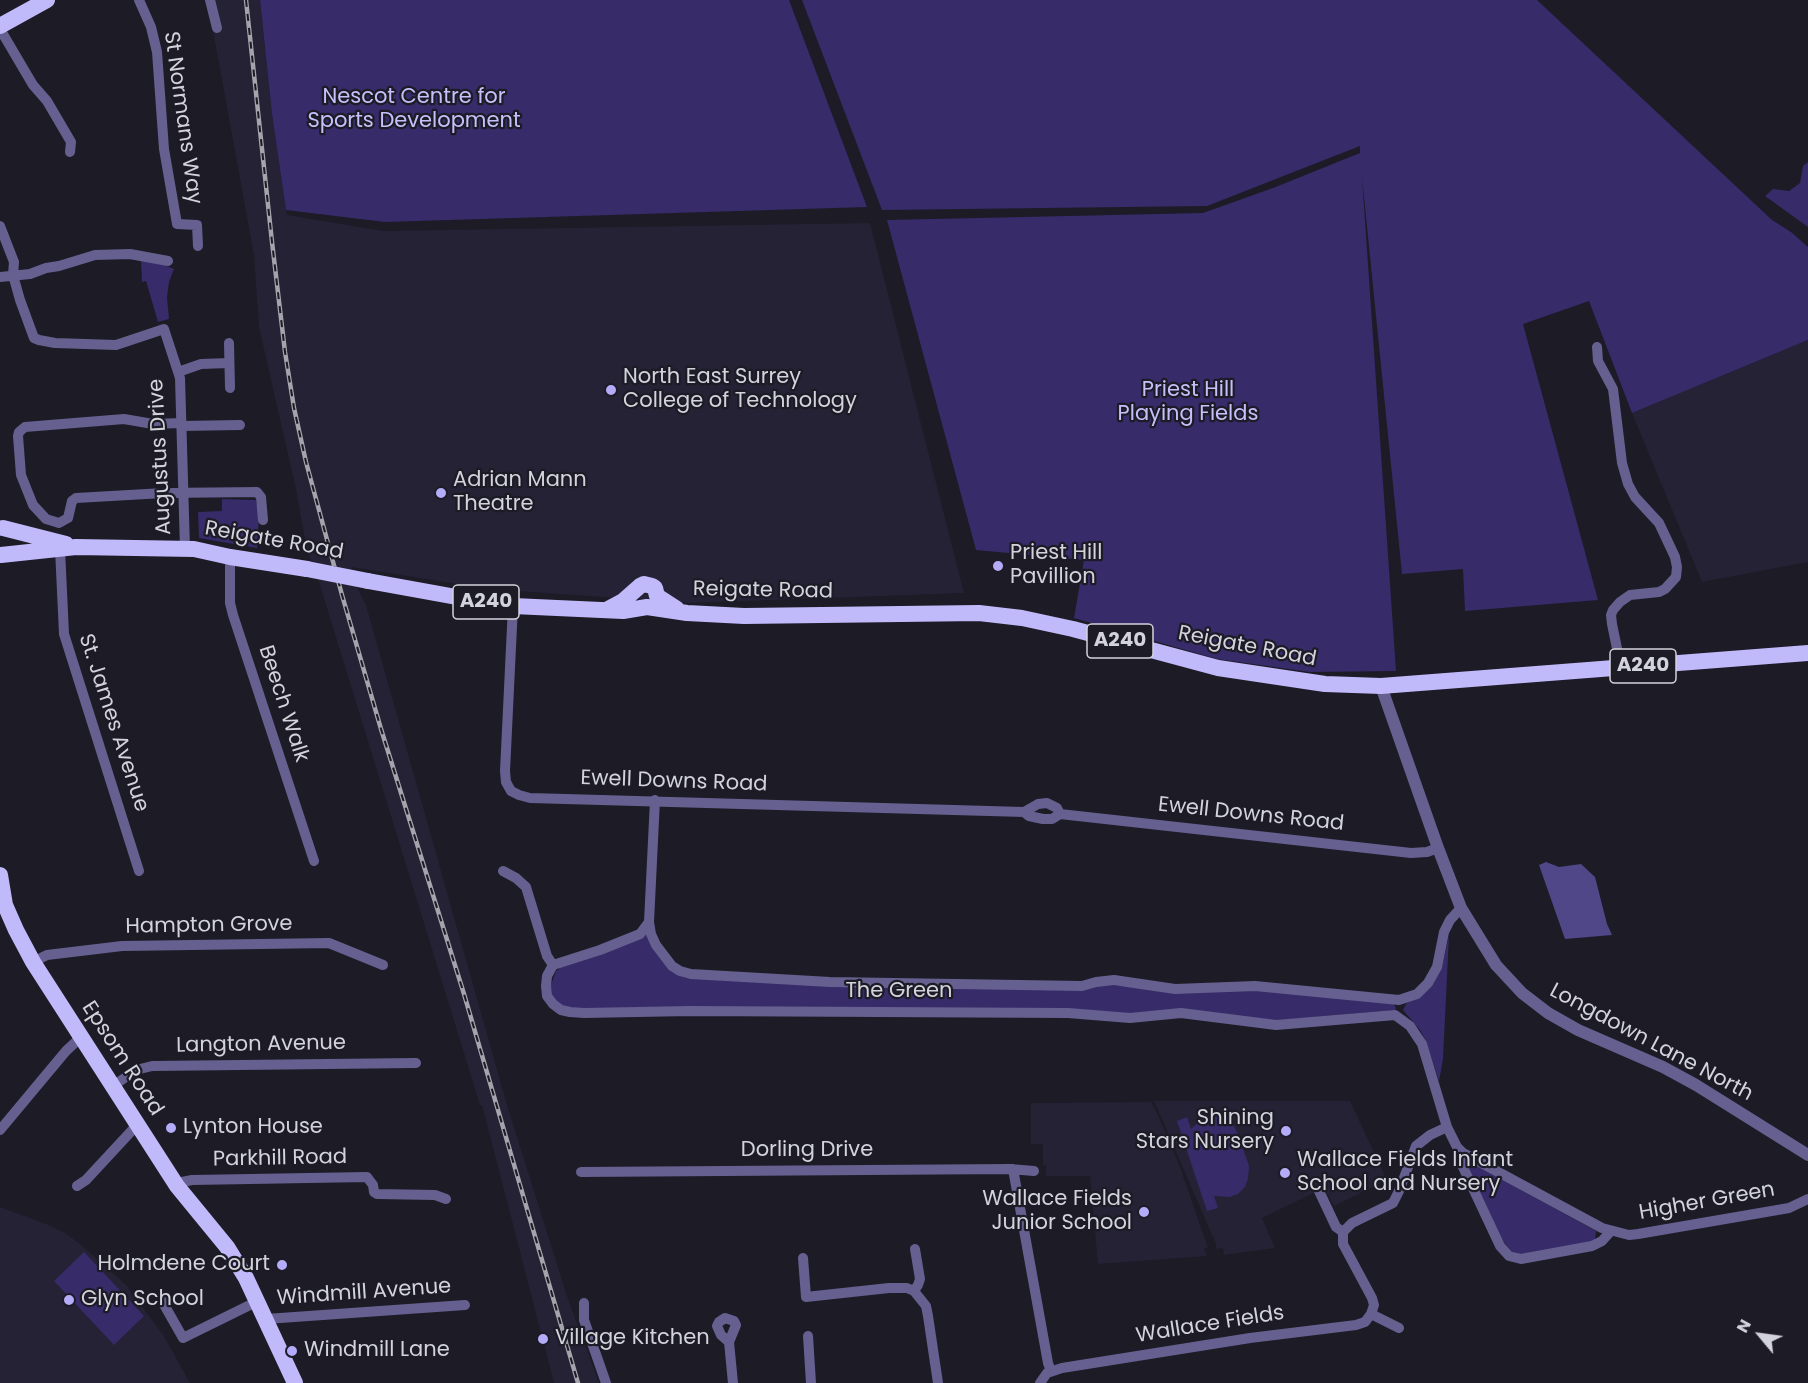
<!DOCTYPE html>
<html>
<head>
<meta charset="utf-8">
<style>
	body { margin:0 }
	#map { position:relative; width:1808px; height:1383px; overflow:hidden; background:#1c1b26; font-family:Poppins,sans-serif }
	canvas { display:block }
	.north { position:absolute; left:1730px; top:1305px; width:60px; height:60px; -webkit-text-stroke:4px #1c1b26; paint-order:stroke; rotate:299deg; font-size:16px; font-weight:700; line-height:24px; text-align:center; color:#d3d3db }
	.north::after { content:''; display:block; margin:auto; width:21px; height:27px; background:#d3d3db; clip-path:polygon(50% 0,100% 100%,50% 72%,0 100%) }
</style>
</head>
<body>
<div id="map">
<canvas width="1808" height="1383"></canvas>
<div class="north">N</div>
</div>
<script>
const ctx = document.querySelector('canvas').getContext('2d');
ctx.lineJoin = 'round';
function fill(path, color) { ctx.fillStyle = color; ctx.fill(path, 'evenodd'); }
const poly = rows => new Path2D(rows.map(r => 'M' + r).join(''));
function trace(path, color, width, dash) { ctx.strokeStyle = color; ctx.lineWidth = width; ctx.lineCap = dash ? 'butt' : 'round'; ctx.setLineDash(dash || []); ctx.stroke(path); }
function write(font, color, halo, rows, align = 'center') {
  ctx.font = font + ' Poppins,sans-serif'; ctx.lineWidth = 4.5; ctx.setLineDash([]); ctx.textBaseline = 'middle'; ctx.strokeStyle = halo; ctx.fillStyle = color; for (const [text, x, y, turn = 0] of rows) {
    ctx.save(); ctx.translate(x, y); ctx.rotate((+turn || 0) * Math.PI / 180); ctx.textAlign = isNaN(turn) ? turn : align; if (halo) ctx.strokeText(text, 0, 0); ctx.fillText(text, 0, 0); ctx.restore();
  }
}
fill(poly([
	[209,0,260,0,272,114,287,215,383,231,870,223,964,593,689,603,489,589,351,567,356,585,366,605,507,1105,567,1296,599,1383,554,1383,482,1105,480,1105,319,582,307,550,296,489,259,327,254,255,211,20],
	[1808,340,1808,562,1702,582,1632,413],
	[1154,1101,1350,1101,1387,1180,1334,1206,1324,1188,1262,1218,1275,1248,1224,1255,1223,1248,1216,1249,1216,1244],
	[1151,1102,1158,1115,1180,1167,1208,1248,1204,1248,1207,1256,1098,1264,1090,1176,1046,1176,1046,1165,1043,1165,1043,1144,1031,1144,1031,1103],
	[0,1207,46,1224,65,1233,80,1244,126,1285,164,1336,190,1383,0,1383]
]), '#242234');
fill(poly([
	[260,0,789,0,867,207,385,222,286,210,272,114],
	[802,0,1537,0,1772,220,1791,232,1808,247,1808,340,1632,413,1589,301,1523,324,1598,600,1465,611,1463,569,1402,574,1362,177,1396,671,1310,672,1217,659,1074,618,1084,560,976,550,887,220,1203,213,1273,188,1360,153,1360,146,1207,206,882,210],
	[1808,162,1808,227,1765,196,1773,189,1789,191,1800,183,1803,166],
	[141,260,164,265,174,269,169,282,167,297,169,319,158,322,146,281,142,282],
	[222,499,256,500,259,517,257,548,199,538,198,512,222,511],
	[648,933,682,974,1255,989,1393,1003,1396,1008,1395,1010,1269,1021,1150,1014,581,1009,562,1006,555,1001,551,994,551,985,556,971,561,967],
	[1449,936,1443,1059,1439,1081,1425,1039,1420,1030,1403,1010,1406,1004,1442,966],
	[1214,1116,1224,1118,1232,1123,1237,1132,1249,1166,1248,1179,1245,1187,1238,1194,1230,1197,1214,1196,1218,1208,1207,1211,1177,1121,1187,1117,1191,1129,1201,1120],
	[1470,1162,1596,1231,1595,1239,1592,1242,1521,1255,1511,1251,1499,1236,1467,1166],
	[84,1252,144,1316,114,1345,54,1281]
]), '#372b69');
fill(poly([
	[1546,862,1559,867,1581,864,1595,877,1607,924,1612,935,1565,939,1539,865]
]), '#504788');
trace(poly([
	[139,0,151,27,157,52,164,149,177,224,197,225,198,246],
	[210,0,217,28],
	[0,29,33,85,47,101,71,142,70,152],
	[0,226,14,262,13,275,20,300,34,338,39,340,55,343,116,345,164,329,180,378,185,549],
	[0,277,30,274,46,268,59,266,95,255,130,254,168,261],
	[229,343,230,388],
	[1597,347,1598,361,1613,389,1622,463,1628,484,1635,497,1659,523,1675,557,1677,567,1676,577,1665,589,1659,592,1630,595,1620,602,1613,610,1611,615,1612,624,1621,668],
	[178,372,201,364,229,363],
	[181,423,153,424,124,419,25,427,19,432,18,436,21,475,33,505,46,519,59,523,68,518,72,501,76,498,164,493,257,492,261,497,263,520],
	[181,426,240,425],
	[60,549,64,634,139,871],
	[230,557,230,603,233,615,314,861],
	[513,606,505,771,506,782,511,791,519,795,530,798,1024,812,1029,816,1043,819,1052,819,1060,814,1411,853,1427,852,1438,848],
	[655,800,649,922,651,934,656,945,672,966,680,971,691,974,830,982,1082,986,1096,982,1114,980,1175,989,1255,986,1399,1000,1417,994,1428,983,1437,967,1444,932,1450,920,1461,908],
	[1024,812,1038,804,1047,803,1057,808,1060,814],
	[503,871,516,878,526,887,547,956,553,965],
	[649,922,640,934,600,950,553,965,547,976,546,986,547,996,553,1004,561,1010,570,1012,584,1013,690,1011,1068,1013,1130,1018,1181,1013,1276,1025,1395,1015,1410,1026,1422,1044,1447,1127,1457,1147,1463,1153,1602,1228,1629,1235,1638,1234,1789,1208,1808,1199],
	[33,962,47,955,122,946,329,943,383,965],
	[113,1086,136,1070,152,1066,416,1063],
	[0,1130,66,1051,81,1037],
	[1463,1153,1461,1160,1462,1165,1500,1246,1509,1256,1521,1259,1592,1246,1602,1241,1611,1231],
	[1013,1169,1048,1363,1051,1371],
	[581,1172,1010,1169,1034,1171],
	[77,1186,86,1180,137,1125],
	[177,1186,182,1182,192,1180,367,1177,373,1185,374,1192,377,1194,435,1195,446,1199],
	[1319,1191,1336,1227,1343,1232],
	[803,1258,806,1297,889,1288,907,1288,914,1291,926,1306,928,1316,938,1383],
	[914,1291,918,1285,920,1279,915,1249],
	[162,1301,183,1338,258,1301],
	[584,1303,584,1320,606,1383],
	[1371,1314,1399,1328],
	[266,1319,465,1305],
	[808,1336,811,1383],
	[729,1342,721,1335,717,1326,719,1322,725,1318,734,1321,736,1325,729,1342,733,1383],
	[1040,1383,1047,1373,1062,1368,1250,1338,1356,1325,1365,1322,1371,1314,1374,1305,1372,1298,1343,1244,1343,1232,1352,1223,1393,1203,1399,1191,1416,1146,1430,1135,1447,1127]
]), '#65608f', 10);
trace(poly([
	[1381,686,1438,848,1461,908,1496,965,1522,993,1548,1013,1578,1030,1663,1067,1696,1085,1808,1155]
]), '#65608f', 12);
trace(poly([
	[0,26,47,0],
	[3,528,66,544],
	[1,555,76,547,194,549,230,557,307,569],
	[368,581,462,598,513,606,623,611,647,607,687,613,744,616,979,613,1022,618,1073,629,1218,668,1325,684,1381,686,1808,653],
	[608,609,623,601,640,586,644,584,652,586,655,588,657,596,677,609],
	[0,875,5,905,16,930,33,962,177,1186,227,1247,246,1278,295,1383]
]), '#c0bafa', 16);
const rail = poly([
	[246,0,272,242,285,352,294,408,306,462,342,595,381,729,464,994,578,1383]
]);
trace(rail, '#a4a4ad', 4.5);
trace(rail, '#1c1b26', 2, [7]);
trace(poly([
	[307,569,368,581]
]), '#c0bafa', 16);
for (const [x, y, r, color] of [
	[611,390,6,"#b4acf9"],
	[441,493,6,"#b4acf9"],
	[998,566,6,"#b4acf9"],
	[171,1128,6,"#b4acf9"],
	[1286,1131,6,"#b4acf9"],
	[1285,1173,6,"#b4acf9"],
	[1144,1212,6,"#b4acf9"],
	[282,1265,6,"#b4acf9"],
	[69,1300,6,"#b4acf9"],
	[543,1339,6,"#b4acf9"],
	[292,1351,6,"#b4acf9"]
]) { const dot = new Path2D(); dot.arc(x, y, r, 0, 2 * Math.PI); ctx.fillStyle = color; ctx.fill(dot); trace(dot, '#1c1b26', 2); }
for (const [x, y, w] of [
	[486,602,66],
	[1120,641,66],
	[1643,666,66]
]) { const box = new Path2D(); box.roundRect(x - w / 2, y - 17, w, 34, 4.5); ctx.fillStyle = '#1c1b26'; ctx.fill(box); trace(box, '#d3d3db', 1.5); }
write('bold 20px', '#d3d3db', null, [
	["A240",486,602],
	["A240",1120,641],
	["A240",1643,666]
]);
write('21px', '#c5c0fa', '#1c1b26', [
	["Nescot Centre for",414,98],
	["Sports Development",414,122],
	["Priest Hill",1188,391],
	["Playing Fields",1188,415]
]);
write('21px', '#d3d3db', '#1c1b26', [
	["St Normans Way",182,118,82],
	["Augustus Drive",161,457,-93],
	["Reigate Road",274,541,10],
	["Reigate Road",763,591,1],
	["Reigate Road",1247,647,11],
	["Beech Walk",283,704,72],
	["St. James Avenue",113,723,72],
	["Ewell Downs Road",674,782,2],
	["Ewell Downs Road",1251,815,6],
	["Hampton Grove",209,926,-1],
	["The Green",899,992],
	["Longdown Lane North",1651,1043,28],
	["Langton Avenue",261,1045,-1],
	["Epsom Road",122,1059,57],
	["Dorling Drive",807,1151],
	["Parkhill Road",280,1159,-1],
	["Higher Green",1707,1202,-10],
	["Windmill Avenue",364,1293,-4],
	["Wallace Fields",1210,1325,-9]
]);
write('21px', '#d3d3db', '#1c1b26', [
	["North East Surrey",623,378],
	["College of Technology",623,402],
	["Adrian Mann",453,481],
	["Theatre",453,505],
	["Priest Hill",1010,554],
	["Pavillion",1010,578],
	["Shining",1274,1119,"right"],
	["Stars Nursery",1274,1143,"right"],
	["Lynton House",183,1128],
	["Wallace Fields Infant",1297,1161],
	["School and Nursery",1297,1185],
	["Wallace Fields",1132,1200,"right"],
	["Junior School",1132,1224,"right"],
	["Holmdene Court",270,1265,"right"],
	["Glyn School",81,1300],
	["Village Kitchen",555,1339],
	["Windmill Lane",304,1351]
], 'left');
</script>
</body>
</html>
